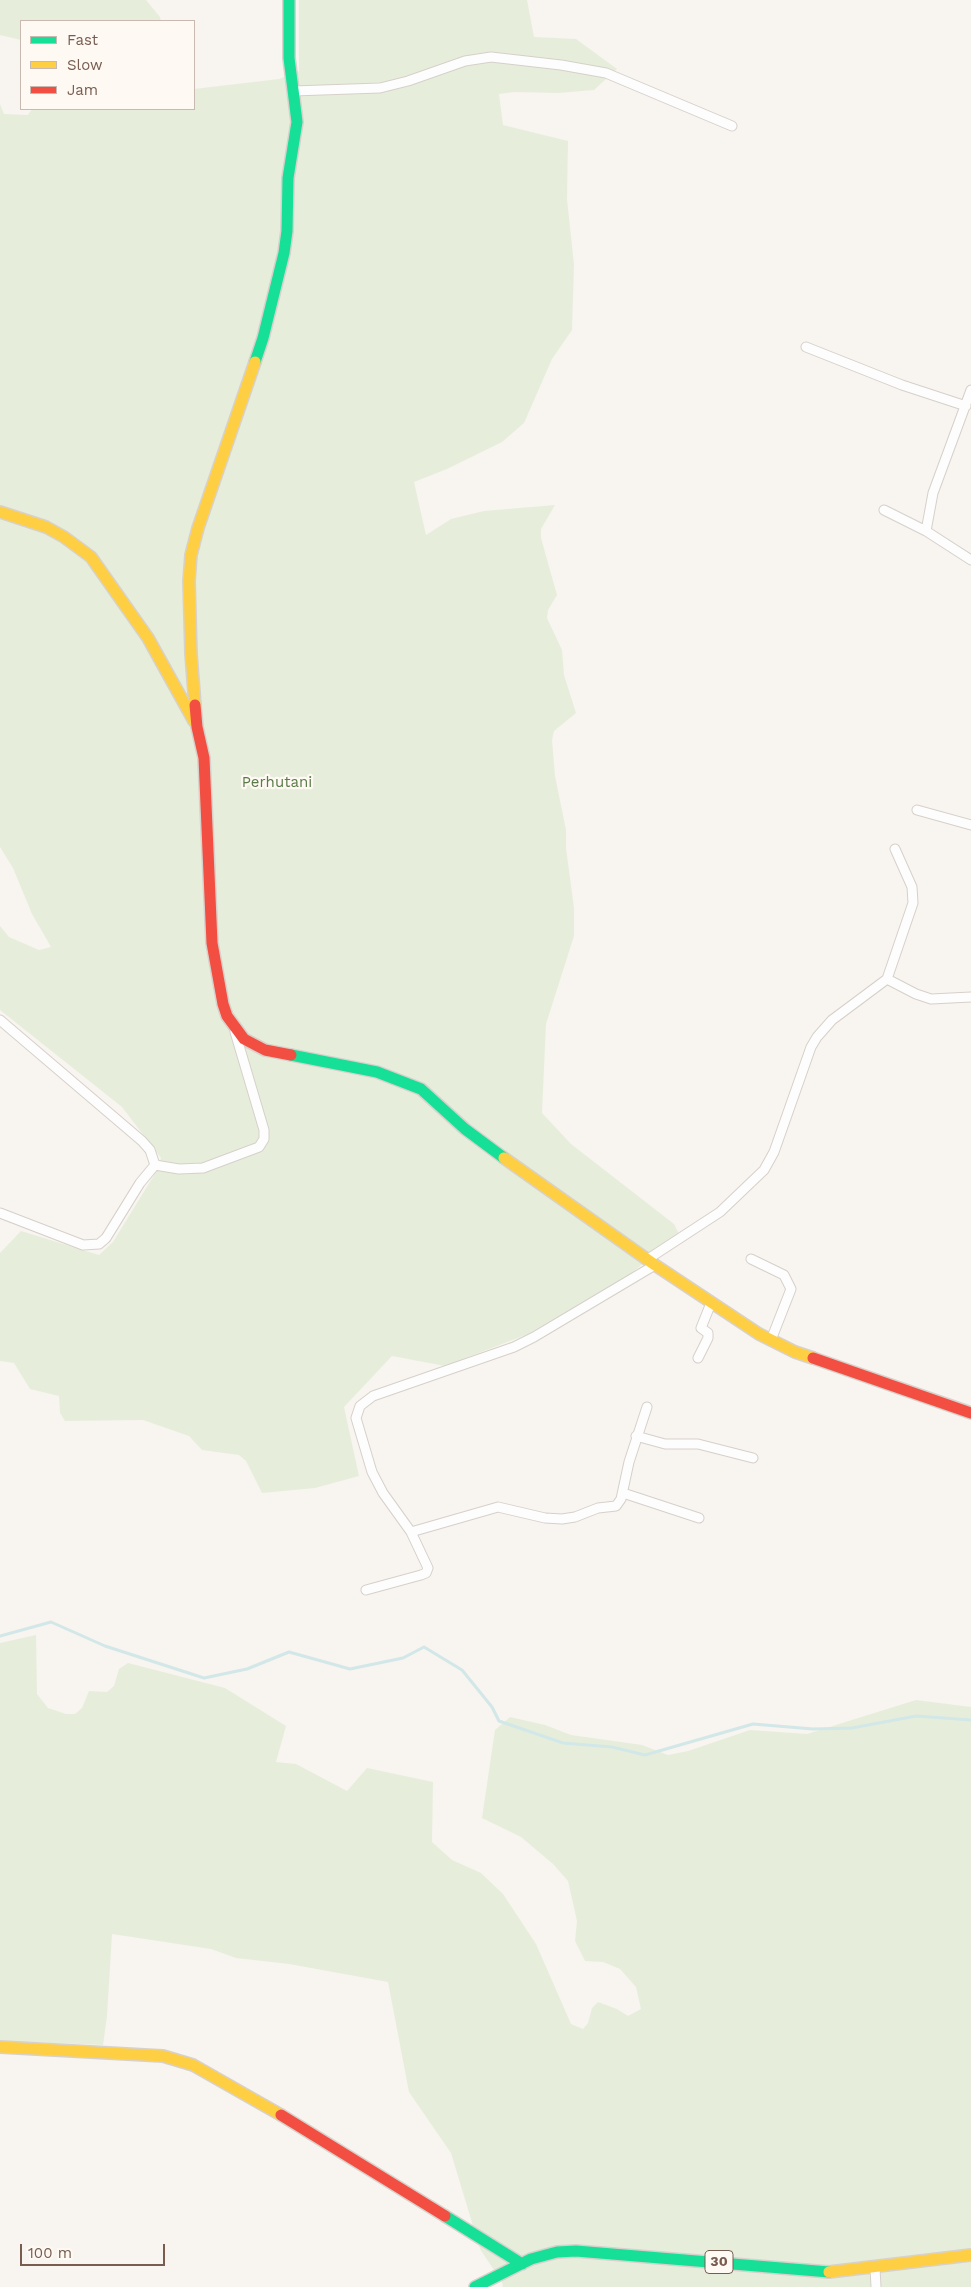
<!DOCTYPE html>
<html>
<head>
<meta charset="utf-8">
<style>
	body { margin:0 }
	#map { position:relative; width:971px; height:2287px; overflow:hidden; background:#f8f4f0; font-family:"Work Sans",sans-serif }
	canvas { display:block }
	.legend { position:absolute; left:20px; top:20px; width:175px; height:90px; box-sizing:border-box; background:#fef9f3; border:1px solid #c8bab1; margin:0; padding:6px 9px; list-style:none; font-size:15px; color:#775c4f }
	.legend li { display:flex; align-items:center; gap:10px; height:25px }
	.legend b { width:25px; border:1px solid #c8bab1 }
	.scale { position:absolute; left:20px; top:2244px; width:145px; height:22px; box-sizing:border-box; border:2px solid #775c4f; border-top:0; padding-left:6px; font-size:15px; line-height:18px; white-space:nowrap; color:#775c4f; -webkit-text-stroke:4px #fef9f3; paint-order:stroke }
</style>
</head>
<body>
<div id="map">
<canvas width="971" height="2287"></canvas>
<ul class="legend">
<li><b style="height:6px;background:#16e098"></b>Fast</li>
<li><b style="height:6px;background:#ffcf43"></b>Slow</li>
<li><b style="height:6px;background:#f24e42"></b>Jam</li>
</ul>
<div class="scale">100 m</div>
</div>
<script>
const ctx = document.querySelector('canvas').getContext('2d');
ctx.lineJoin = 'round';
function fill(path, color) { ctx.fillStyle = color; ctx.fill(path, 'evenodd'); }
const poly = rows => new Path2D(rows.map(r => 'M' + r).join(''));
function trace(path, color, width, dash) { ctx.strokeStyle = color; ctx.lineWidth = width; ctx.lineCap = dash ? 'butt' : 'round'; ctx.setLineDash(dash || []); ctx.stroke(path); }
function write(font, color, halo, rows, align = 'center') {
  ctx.font = font + ' "Work Sans",sans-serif'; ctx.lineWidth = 4.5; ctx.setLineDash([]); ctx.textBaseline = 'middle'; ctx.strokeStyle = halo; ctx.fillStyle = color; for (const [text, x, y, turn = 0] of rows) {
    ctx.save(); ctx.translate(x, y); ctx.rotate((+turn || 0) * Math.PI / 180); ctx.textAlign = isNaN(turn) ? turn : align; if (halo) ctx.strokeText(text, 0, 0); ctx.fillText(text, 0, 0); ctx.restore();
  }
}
fill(poly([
	[0,0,146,0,160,17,161,21,21,21,21,40,0,35],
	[299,0,527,0,534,37,576,39,617,69,594,90,558,93,514,92,499,94,503,125,568,141,567,199,574,265,572,330,552,359,524,423,502,442,447,469,414,482,426,535,451,519,484,511,555,505,541,529,541,538,557,595,548,610,547,618,562,650,564,675,576,713,554,731,552,740,555,776,566,830,566,848,574,908,574,936,546,1024,542,1113,571,1144,674,1224,679,1234,628,1276,528,1334,445,1366,392,1356,344,1407,359,1476,315,1488,262,1493,246,1461,239,1455,202,1450,189,1436,143,1420,65,1421,60,1413,59,1396,30,1389,14,1363,0,1361,0,1253,21,1231,99,1255,113,1242,156,1172,161,1158,122,1107,0,1010,0,926,9,937,39,950,51,947,32,914,13,868,0,847,0,104,4,114,28,115,32,109,194,109,194,89,279,79,299,71],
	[36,1635,37,1694,48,1708,66,1714,75,1714,82,1708,89,1691,107,1692,114,1686,119,1669,128,1663,225,1688,286,1726,276,1762,296,1764,347,1791,367,1768,433,1782,432,1842,452,1860,481,1873,503,1894,536,1944,571,2024,583,2029,588,2023,592,2008,598,2002,617,2009,628,2016,641,2009,636,1987,620,1969,603,1962,585,1961,575,1941,577,1921,568,1881,553,1864,521,1837,482,1818,495,1730,510,1717,545,1725,571,1735,642,1745,668,1755,688,1751,750,1730,807,1734,916,1700,971,1707,971,2287,503,2287,502,2282,480,2249,451,2153,409,2092,388,1982,289,1964,236,1958,211,1949,112,1934,107,2016,103,2045,0,2041,0,1643]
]), '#e6eedb');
trace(poly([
	[0,1636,51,1622,105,1646,204,1678,247,1669,289,1652,350,1669,403,1658,424,1647,462,1670,492,1707,499,1721,563,1743,612,1747,645,1755,753,1724,813,1729,852,1728,916,1716,971,1720]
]), '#d2e7e8', 3);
const street = poly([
	[293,91,380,88,408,81,465,61,491,57,561,65,606,73,732,126],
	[806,347,902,385,966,406],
	[971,390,933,493,926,531,971,560],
	[884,510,926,531],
	[917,810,971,825],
	[887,979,916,994,931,999,971,997],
	[0,1020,142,1141,150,1150,155,1165],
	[0,1213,83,1245,99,1244,106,1238,140,1183,155,1165,179,1169,203,1168,259,1147,264,1139,264,1130,235,1032],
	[648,1259,720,1212,764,1170,774,1152,811,1047,817,1037,832,1020,887,979,913,903,912,887,895,849],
	[751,1259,784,1275,791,1289,771,1340],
	[698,1358,708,1338,708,1333,701,1328,711,1303],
	[636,1436,665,1444,698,1444,753,1458],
	[623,1493,699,1518],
	[411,1532,498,1507,545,1518,562,1519,575,1517,598,1508,616,1506,621,1499,629,1462,647,1407],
	[366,1590,421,1575,426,1573,428,1568,411,1532,383,1493,372,1472,356,1418,360,1406,373,1396,514,1347,534,1337,655,1265],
	[875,2268,876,2287]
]);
const fast = poly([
	[255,362,263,338,284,253,287,231,288,178,297,122,289,58,289,0],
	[291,1055,377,1072,421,1089,465,1129,504,1158],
	[445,2216,522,2264],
	[475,2287,531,2259,557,2252,576,2251,829,2272]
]);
const slow = poly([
	[0,512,46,527,64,537,91,557,148,638,194,721],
	[195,705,191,654,189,581,191,555,198,528,255,362],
	[504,1158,655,1265,759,1334,795,1352,813,1358],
	[0,2047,163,2056,193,2065,281,2115],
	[829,2272,971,2255]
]);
const jam = poly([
	[195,705,197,727,204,758,212,943,223,1004,227,1016,244,1039,265,1050,291,1055],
	[813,1358,971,1413],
	[281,2115,445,2216]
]);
trace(street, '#d6d0ca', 11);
trace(fast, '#d8d1cb', 14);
trace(slow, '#d8d1cb', 14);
trace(jam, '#d8d1cb', 14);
trace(street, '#fefdfd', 9);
trace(fast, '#16e098', 11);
trace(slow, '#ffcf43', 11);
trace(jam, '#f24e42', 11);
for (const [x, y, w] of [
	[719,2262,28]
]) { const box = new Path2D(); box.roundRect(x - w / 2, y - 11.5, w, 23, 4); ctx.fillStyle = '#fef9f3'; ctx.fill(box); trace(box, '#775c4f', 1); }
write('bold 14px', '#775c4f', null, [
	["30",719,2262]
]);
write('15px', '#597b48', '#fef9f3', [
	["Perhutani",277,783]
]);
</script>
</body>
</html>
